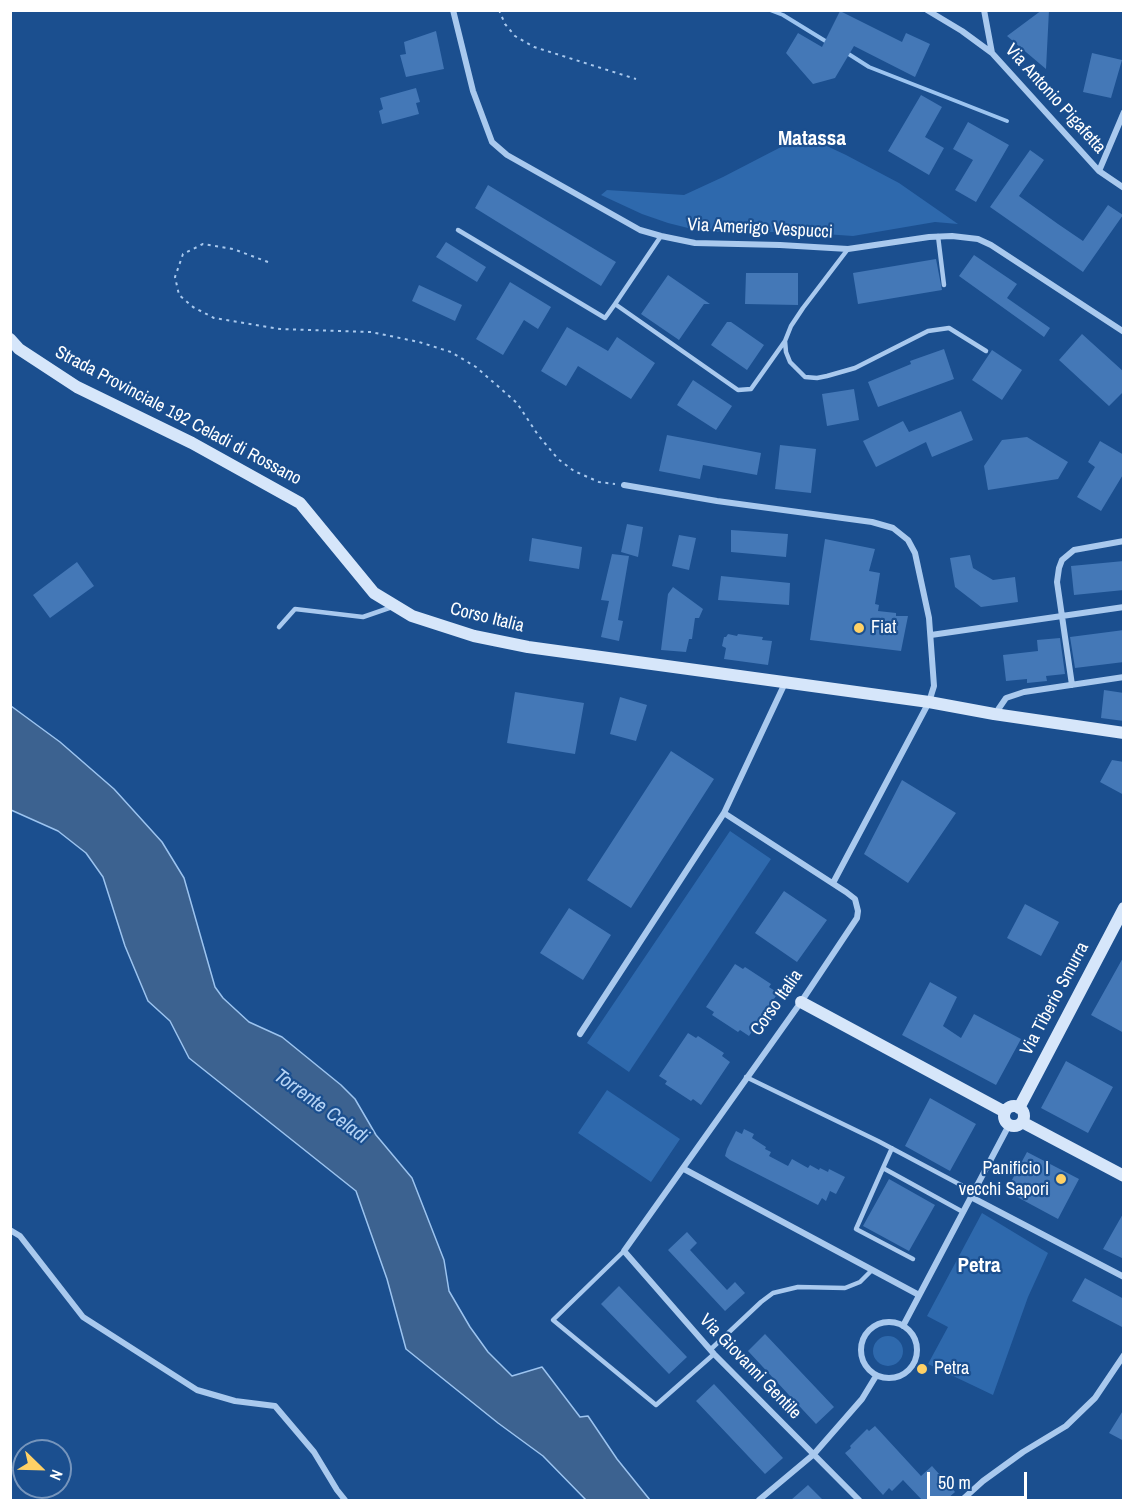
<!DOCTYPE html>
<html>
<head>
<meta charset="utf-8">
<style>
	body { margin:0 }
	#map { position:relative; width:1134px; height:1511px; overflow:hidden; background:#1b4f8f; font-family:"Archivo Narrow",sans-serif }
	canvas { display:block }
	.frame { position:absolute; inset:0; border:12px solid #fff; pointer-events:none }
	.north { position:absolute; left:12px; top:1439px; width:60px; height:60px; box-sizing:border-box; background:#1b4f8f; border:2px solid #7695bc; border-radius:50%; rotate:113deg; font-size:16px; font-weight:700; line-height:24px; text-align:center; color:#fff }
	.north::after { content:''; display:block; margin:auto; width:21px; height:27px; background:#ffd166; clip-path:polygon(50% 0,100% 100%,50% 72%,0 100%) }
	.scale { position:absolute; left:927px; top:1472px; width:100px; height:27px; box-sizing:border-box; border:3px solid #fff; border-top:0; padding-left:8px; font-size:18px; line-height:21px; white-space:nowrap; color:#fff; -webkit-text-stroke:4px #1b4f8f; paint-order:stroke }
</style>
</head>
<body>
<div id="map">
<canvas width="1134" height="1511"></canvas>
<div class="frame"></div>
<div class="north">N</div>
<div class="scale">50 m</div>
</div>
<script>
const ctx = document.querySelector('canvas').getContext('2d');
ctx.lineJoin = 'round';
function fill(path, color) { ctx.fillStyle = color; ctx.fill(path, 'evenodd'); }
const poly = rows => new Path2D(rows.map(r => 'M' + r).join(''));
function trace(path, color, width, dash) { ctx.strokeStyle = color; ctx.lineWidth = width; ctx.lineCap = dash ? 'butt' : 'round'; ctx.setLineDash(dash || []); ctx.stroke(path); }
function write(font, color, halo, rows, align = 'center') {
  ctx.font = font + ' "Archivo Narrow",sans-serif'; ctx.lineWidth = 4.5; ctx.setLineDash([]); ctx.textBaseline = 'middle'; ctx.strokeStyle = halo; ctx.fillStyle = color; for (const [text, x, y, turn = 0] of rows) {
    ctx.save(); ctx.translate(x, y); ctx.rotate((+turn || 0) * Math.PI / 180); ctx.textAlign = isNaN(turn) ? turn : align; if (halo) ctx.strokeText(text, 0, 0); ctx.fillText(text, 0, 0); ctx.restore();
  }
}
fill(poly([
	[804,138,812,139,846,155,899,183,958,224,935,222,853,236,795,232,717,232,692,229,668,223,642,214,601,195,607,190,684,195,723,177,781,147],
	[730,831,771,859,629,1072,587,1043],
	[607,1090,680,1139,651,1182,578,1133],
	[982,1213,1048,1253,1028,1297,993,1395,928,1364,948,1327,927,1316],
	'873 1351a15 15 0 1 1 30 0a15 15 0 1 1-30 0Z'
]), '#2e69ad');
const water = poly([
	[11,706,60,742,114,789,162,842,184,878,215,987,223,998,249,1022,282,1037,341,1085,355,1099,376,1135,412,1178,444,1260,449,1291,470,1327,488,1352,512,1376,542,1367,580,1417,588,1416,617,1459,650,1500,586,1500,543,1456,498,1423,406,1349,387,1279,356,1191,189,1058,170,1021,148,1001,125,946,103,877,86,853,58,831,11,810,11,706]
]);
fill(water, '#3c6290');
trace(water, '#9cc4f0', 1.5);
trace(poly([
	[770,10,783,15,827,42],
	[847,53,869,67,1007,121]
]), '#9cc4f0', 4);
fill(poly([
	[1042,10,1049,10,1046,69,1007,36],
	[840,11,902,42,906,33,930,44,915,77,854,46,835,78,813,84,786,53,798,33,822,47],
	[436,31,444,69,406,77,400,55,406,54,404,42],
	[1092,53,1122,60,1111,98,1083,92],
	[416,88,420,102,416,103,419,114,382,124,379,111,383,109,380,98],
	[921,95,942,107,925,137,944,148,929,175,888,151],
	[968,122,1009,145,976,202,955,190,973,160,953,149],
	[1030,150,1044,160,1019,196,1058,224,1083,241,1108,205,1123,215,1083,272,990,207],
	[488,185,616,262,601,286,475,208],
	[446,242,486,267,477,282,436,257],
	[974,255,1017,284,1007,298,1050,328,1044,337,959,276],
	[936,259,942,290,858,304,853,273],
	[746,273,798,273,798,305,745,304],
	[668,275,710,304,704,304,679,340,641,314],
	[510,282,551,307,538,329,524,320,503,355,476,339],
	[419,285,462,305,455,321,412,301],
	[727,322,731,322,764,345,747,370,711,345],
	[567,327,608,351,617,337,655,363,631,399,578,366,566,386,541,371],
	[1082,334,1124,372,1124,391,1109,406,1059,360],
	[944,349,954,379,878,407,868,382,911,364,910,361],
	[992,350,1022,370,1002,400,972,380],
	[693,380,732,406,716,430,677,405],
	[854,389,859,420,827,426,822,394],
	[961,411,973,440,932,457,926,442,876,467,863,441,903,421,909,432],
	[667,435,761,453,757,475,703,465,700,479,659,471],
	[1027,437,1068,462,1058,479,988,490,984,466,1002,440],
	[1100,441,1124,455,1124,473,1101,511,1077,497,1095,467,1088,462],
	[780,445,816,449,811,493,775,489],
	[627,524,643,527,638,557,621,552],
	[731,530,788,534,786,557,731,552],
	[679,535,696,538,689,570,672,566],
	[532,538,582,547,579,569,529,561],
	[825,539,875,549,869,571,880,573,875,604,879,605,878,611,896,613,896,616,908,616,901,651,810,640],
	[612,554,629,556,618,620,623,621,619,641,601,637,609,601,601,600],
	[970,555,973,568,993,580,1015,577,1018,602,981,607,955,587,950,558],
	[1124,561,1124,590,1074,595,1071,566],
	[77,562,94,586,50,618,33,595],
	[721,576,790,583,789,605,718,600],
	[673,587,703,609,699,618,695,618,692,639,689,639,686,652,661,650,668,594],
	[1124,630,1124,662,1075,668,1070,637],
	[728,634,737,636,738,634,763,637,762,640,772,641,768,665,724,659,726,648,722,646,724,637,726,637],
	[1060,638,1065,674,1046,676,1047,681,1027,683,1027,679,1006,681,1003,655,1038,651,1037,640],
	[1104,690,1124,693,1124,721,1101,718],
	[515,692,584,703,575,754,507,743],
	[620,697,647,705,636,741,610,734],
	[671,751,714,779,631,908,587,880],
	[1112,760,1124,762,1124,795,1100,782],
	[902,780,956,813,908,883,864,854],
	[784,891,827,920,797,962,755,933],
	[1025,904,1059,922,1041,956,1007,938],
	[569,908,611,935,583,980,540,953],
	[1124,956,1124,1033,1091,1015],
	[735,964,743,969,745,967,771,984,769,987,778,993,749,1036,740,1030,738,1032,712,1015,714,1012,706,1007],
	[930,982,957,997,943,1026,961,1038,974,1014,1021,1039,996,1085,902,1035],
	[688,1033,696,1038,698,1036,724,1053,722,1056,730,1062,701,1105,693,1099,691,1101,665,1084,667,1081,659,1076],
	[1066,1061,1113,1087,1088,1133,1041,1108],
	[930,1098,976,1124,950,1171,905,1146],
	[744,1129,754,1134,752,1138,766,1147,765,1149,771,1152,769,1156,788,1166,792,1159,808,1168,810,1165,819,1170,820,1168,828,1172,829,1169,845,1177,836,1194,830,1191,826,1201,822,1198,818,1205,730,1160,725,1156,727,1149,736,1131,742,1134],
	[1027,1152,1079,1179,1058,1219,1006,1191],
	[889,1179,935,1205,909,1251,863,1226],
	[1124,1212,1124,1259,1103,1249],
	[687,1232,697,1243,690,1250,727,1290,735,1282,745,1293,725,1311,668,1250],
	[1085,1278,1124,1299,1124,1328,1072,1301],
	[619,1286,687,1357,669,1374,601,1304],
	[765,1334,834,1407,816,1424,748,1351],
	[714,1384,783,1458,765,1474,696,1401],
	[1124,1409,1124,1441,1109,1433],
	[875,1426,921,1476,932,1466,955,1492,946,1500,922,1500,903,1480,892,1491,889,1488,883,1495,845,1453,851,1448,850,1446,867,1429,869,1431],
	[808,1485,823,1500,791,1500]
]), '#4478b7');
trace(poly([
	[499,10,505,24,515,36,534,47,636,79],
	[268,262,233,249,203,244,183,254,175,277,179,295,193,307,214,318,280,329,371,332,419,342,451,352,476,367,517,403,538,435,558,459,574,471,599,482,615,484]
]), '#a9c9ee', 2, [3, 4.5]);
trace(poly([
	[458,230,605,318,615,304,738,390,751,389,785,341],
	[938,236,944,285],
	[848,249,803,308,791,326,785,341,786,352,790,362,805,377,817,378,827,376,855,368,928,331,949,328,986,351],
	[615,304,661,236],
	[279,627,295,609,363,617,392,607],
	[746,1077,878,1141,974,1192],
	[892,1148,883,1168,963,1212],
	[883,1168,856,1229,913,1259],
	[624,1251,553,1320,656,1405,714,1354],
	[710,1350,761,1302,773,1293,798,1287,845,1288,860,1282,872,1270]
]), '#a9c9ee', 4.5);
trace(poly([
	[453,10,473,91,492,142,507,155,640,230,661,236,695,243,780,245,848,249,929,237,952,236,978,239,991,245,1124,332],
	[927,10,962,31,992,53],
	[984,10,992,53,1099,171,1124,188],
	[1099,171,1124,112],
	[624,485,717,501,872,522,893,528,908,540,915,553,929,618,934,686,929,702,833,883],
	[931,635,1124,607],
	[1072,685,1057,582,1059,568,1062,560,1074,550,1124,541],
	[995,714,1006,698,1024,692,1124,677],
	[724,813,846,892,855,899,858,911,857,918,801,1002,624,1251,714,1354,859,1500],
	[580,1034,724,813,785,683],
	[684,1169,919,1295],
	[971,1197,1124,1277],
	[10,1230,20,1236,83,1317,197,1390,235,1401,275,1406,314,1452,337,1490,345,1500],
	'861 1350a28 28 0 1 1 56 0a28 28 0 1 1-56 0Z',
	[903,1326,1009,1125],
	[759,1500,814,1454,862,1399,876,1376],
	[962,1500,983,1481,1023,1452,1066,1426,1095,1398,1124,1355]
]), '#a9c9ee', 6);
trace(poly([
	[10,339,19,349,77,387,192,443,300,503,374,593,412,616,474,636,528,647,929,702,994,714,1124,733],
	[801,1002,1005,1112],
	'1004 1116a10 10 0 1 1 20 0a10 10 0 1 1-20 0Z',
	[1019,1108,1124,908],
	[1022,1122,1124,1176]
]), '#d6e6fa', 12);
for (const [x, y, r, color] of [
	[859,628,6,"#ffd166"],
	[1061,1179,6,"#ffd166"],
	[922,1369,6,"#ffd166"]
]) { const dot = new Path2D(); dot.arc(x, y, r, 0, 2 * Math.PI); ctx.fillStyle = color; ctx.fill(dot); trace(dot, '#1b4f8f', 2); }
write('18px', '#fff', '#1b4f8f', [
	["Via Antonio Pigafetta",1055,99,48],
	["Via Amerigo Vespucci",760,229,3],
	["Strada Provinciale 192 Celadi di Rossano",178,416,28],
	["Corso Italia",487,618,14],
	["Via Tiberio Smurra",1055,999,-62],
	["Corso Italia",777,1003,-55],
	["Via Giovanni Gentile",750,1367,46]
]);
write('18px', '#fff', '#1b4f8f', [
	["Fiat",871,628],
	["Panificio I",1049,1169,"right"],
	["vecchi Sapori",1049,1190,"right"],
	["Petra",934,1369]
], 'left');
write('italic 20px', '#b5d3f5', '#1b4f8f', [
	["Torrente Celadi",321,1107,36]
]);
write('bold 21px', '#fff', '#1b4f8f', [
	["Matassa",812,139],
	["Petra",979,1266]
]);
</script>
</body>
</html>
